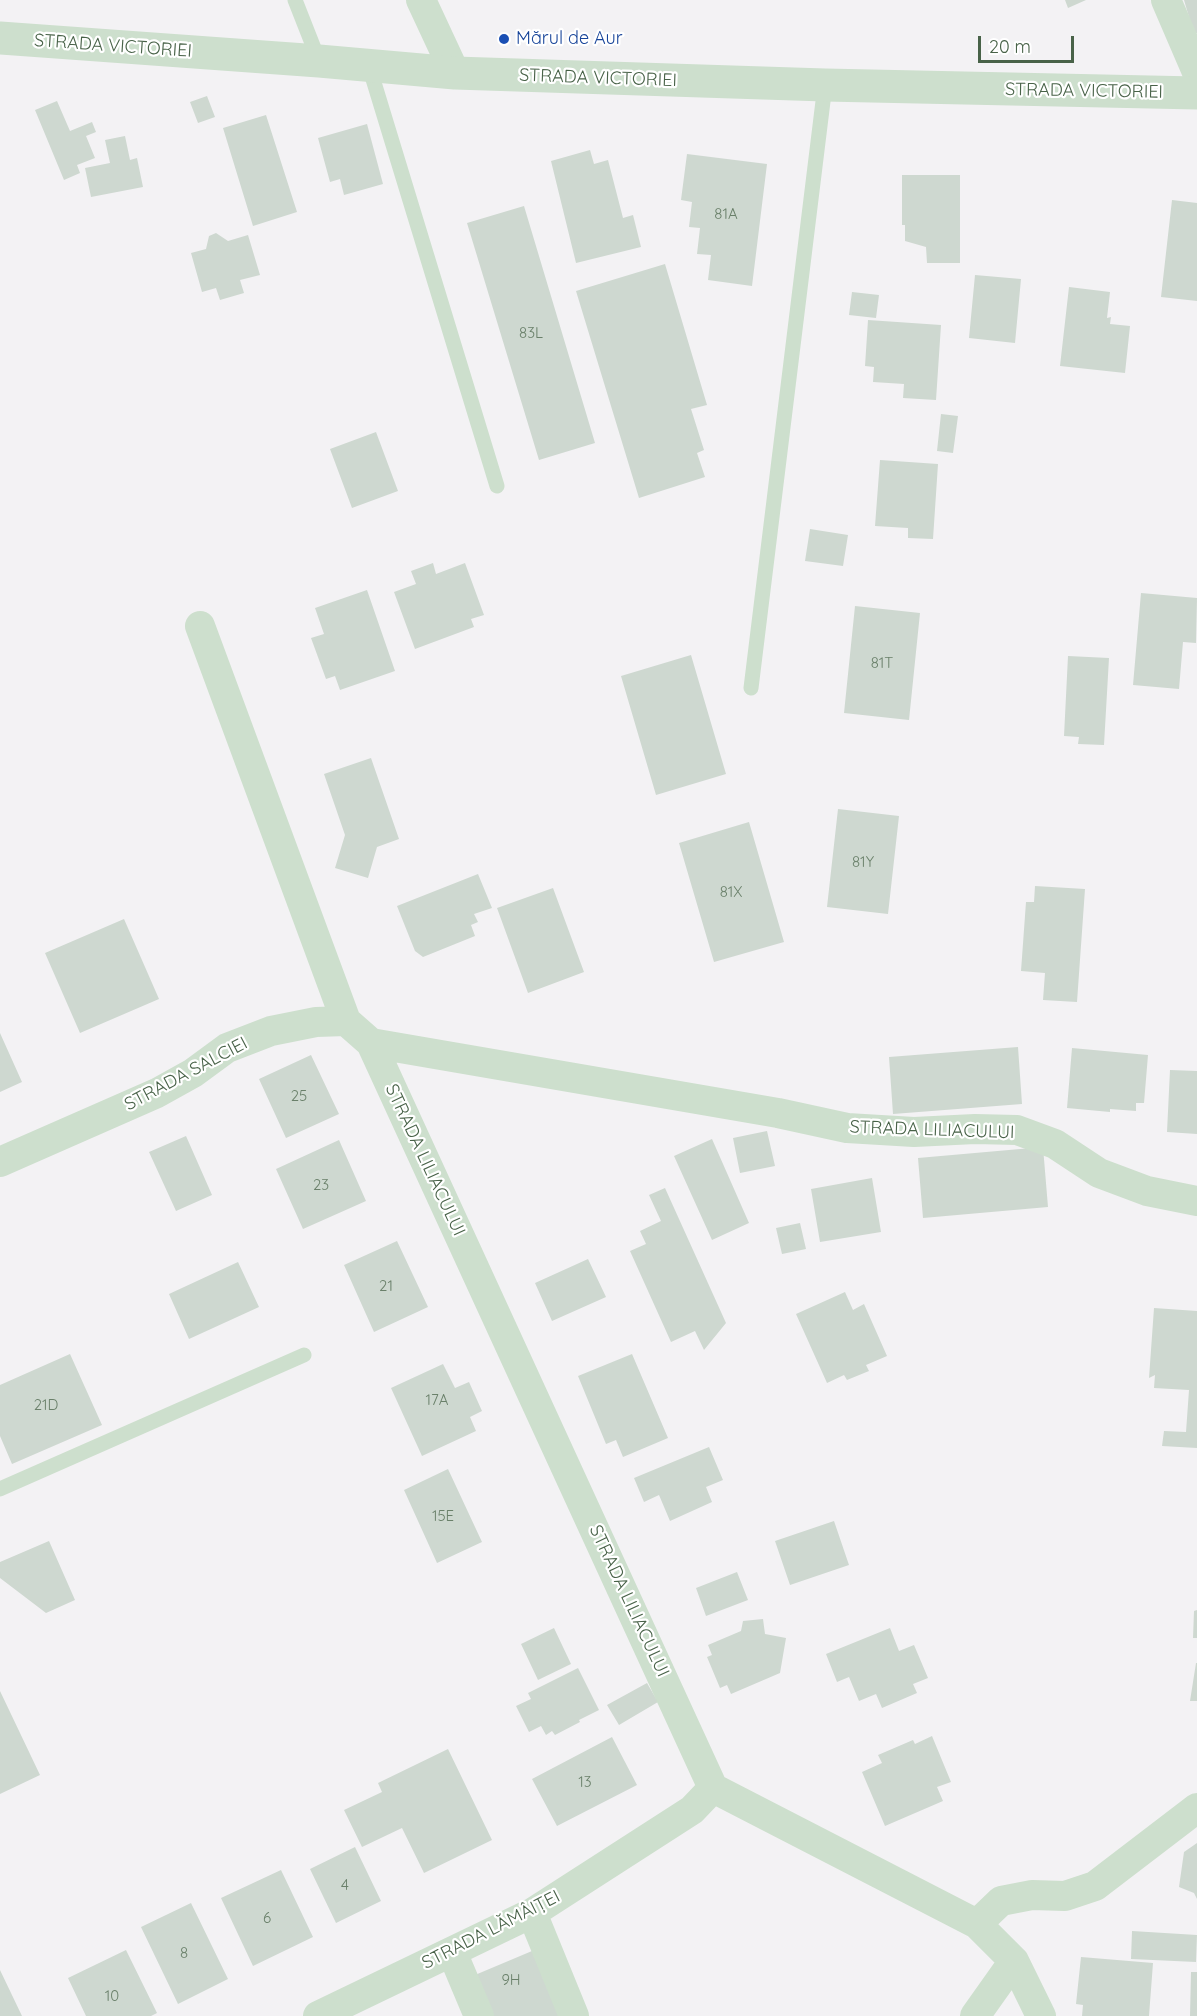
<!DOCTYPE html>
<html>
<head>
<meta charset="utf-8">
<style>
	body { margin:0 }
	#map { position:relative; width:1197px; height:2016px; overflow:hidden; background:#f3f2f4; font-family:Quicksand,sans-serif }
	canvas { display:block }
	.scale { position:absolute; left:978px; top:36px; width:96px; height:27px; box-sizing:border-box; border:3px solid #486248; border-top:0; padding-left:8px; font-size:18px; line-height:21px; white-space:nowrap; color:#486248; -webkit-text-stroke:4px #fff; paint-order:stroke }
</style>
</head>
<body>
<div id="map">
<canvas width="1197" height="2016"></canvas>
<div class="scale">20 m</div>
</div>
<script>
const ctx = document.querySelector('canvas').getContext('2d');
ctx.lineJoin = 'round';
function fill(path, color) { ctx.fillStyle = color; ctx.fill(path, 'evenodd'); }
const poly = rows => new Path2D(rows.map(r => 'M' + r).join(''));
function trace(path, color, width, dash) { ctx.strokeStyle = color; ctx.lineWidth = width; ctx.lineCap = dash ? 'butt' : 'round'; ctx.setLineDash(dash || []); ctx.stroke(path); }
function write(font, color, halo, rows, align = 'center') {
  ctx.font = font + ' Quicksand,sans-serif'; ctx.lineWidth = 4.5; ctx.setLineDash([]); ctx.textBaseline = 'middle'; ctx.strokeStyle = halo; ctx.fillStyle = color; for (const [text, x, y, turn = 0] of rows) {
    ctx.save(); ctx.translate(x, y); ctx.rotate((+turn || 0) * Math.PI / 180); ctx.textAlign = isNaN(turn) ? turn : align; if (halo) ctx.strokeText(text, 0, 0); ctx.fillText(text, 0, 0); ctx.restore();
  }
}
fill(poly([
	[1065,0,1086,0,1068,8],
	[1184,0,1197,0,1197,33,1194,34],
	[207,96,215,117,198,123,190,102],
	[57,101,70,131,92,122,96,132,86,136,95,158,77,165,80,173,64,180,35,110],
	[266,115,297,212,253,226,223,128],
	[367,124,383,184,344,195,340,179,330,182,318,138],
	[125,136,130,160,137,158,143,187,91,197,85,168,110,163,105,140],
	[590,150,594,164,608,160,623,218,633,215,641,247,576,263,551,161],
	[687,154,767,164,752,286,708,280,711,255,697,254,700,228,689,227,692,202,681,200],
	[902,175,960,175,960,263,927,263,926,247,905,241,905,225,902,225],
	[1172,200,1197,203,1197,301,1161,297],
	[524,206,595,443,539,460,467,223],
	[216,233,228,241,248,235,260,275,240,280,244,293,220,300,216,288,202,292,191,253,206,249,209,236],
	[665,264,707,405,691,409,704,450,697,453,705,477,639,498,576,291],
	[975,275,1021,279,1015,343,969,338],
	[1069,287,1110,292,1107,318,1111,317,1110,324,1130,326,1125,373,1060,366],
	[852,292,879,295,876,318,849,315],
	[868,320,941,325,936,400,903,398,904,384,873,382,874,367,865,366],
	[941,414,958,416,953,453,937,451],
	[376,432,398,491,352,508,330,449],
	[880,460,938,464,933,539,908,538,908,528,875,526],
	[810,529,848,535,843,566,805,561],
	[433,563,436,574,465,563,484,615,471,619,474,627,415,649,394,592,416,584,411,571],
	[367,590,395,671,340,690,335,676,326,679,311,638,324,634,315,608],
	[1141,593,1197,598,1196,643,1183,642,1179,689,1133,685],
	[855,606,920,613,909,720,844,713],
	[691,655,726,774,656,795,621,676],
	[1068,656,1109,658,1104,745,1078,744,1079,737,1064,736],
	[371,758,399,839,377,847,368,878,335,868,345,835,324,774],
	[838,809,899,816,888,914,827,907],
	[749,822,784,942,714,962,679,843],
	[478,874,492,908,474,914,478,922,471,925,475,936,423,957,415,951,397,906],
	[1035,886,1085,889,1077,1002,1043,1000,1045,973,1021,971,1026,902,1034,902],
	[553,888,584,972,528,993,497,908],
	[124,919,159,999,80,1033,45,953],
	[0,1033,22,1082,0,1092],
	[1018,1047,1022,1104,893,1114,889,1057],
	[1072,1048,1148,1055,1144,1103,1136,1103,1136,1111,1110,1109,1110,1112,1067,1108],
	[311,1055,339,1114,286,1138,259,1079],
	[1170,1070,1197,1071,1197,1134,1167,1132],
	[767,1131,775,1166,740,1173,733,1138],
	[186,1136,212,1195,176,1211,149,1152],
	[712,1139,749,1223,712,1240,674,1156],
	[339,1140,366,1201,303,1229,276,1169],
	[1043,1147,1048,1207,923,1218,918,1158],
	[872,1178,881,1232,820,1242,811,1189],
	[665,1188,726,1323,704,1350,695,1331,671,1342,630,1251,646,1244,640,1231,661,1221,649,1195],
	[800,1223,806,1249,782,1254,776,1228],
	[397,1241,428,1307,374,1332,344,1265],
	[588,1259,606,1297,552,1321,535,1283],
	[238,1262,259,1307,189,1339,169,1294],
	[845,1292,853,1310,864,1304,887,1356,866,1365,869,1371,847,1380,844,1375,827,1383,796,1314],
	[1154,1308,1197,1311,1197,1448,1162,1446,1164,1431,1186,1432,1189,1390,1154,1388,1155,1375,1149,1378],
	[70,1354,102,1425,12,1464,0,1436,0,1385],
	[632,1354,668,1438,623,1457,616,1440,606,1444,578,1376],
	[443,1364,455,1388,469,1382,482,1411,470,1417,476,1431,422,1456,391,1388],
	[709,1447,723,1480,706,1487,712,1502,670,1521,659,1495,644,1502,634,1478],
	[448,1469,482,1542,437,1563,404,1490],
	[834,1521,849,1565,790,1585,775,1541],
	[49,1541,75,1600,46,1613,0,1578,0,1562],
	[737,1572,748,1600,706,1616,696,1588],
	[1197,1610,1197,1638,1193,1638,1194,1611],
	[763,1619,765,1634,786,1638,780,1673,731,1694,727,1685,720,1688,707,1657,712,1655,708,1645,741,1631,743,1621],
	[554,1628,571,1664,538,1680,521,1644],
	[890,1628,899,1651,914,1645,928,1678,913,1684,917,1693,882,1708,876,1694,859,1701,849,1677,837,1682,826,1654],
	[1196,1663,1197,1663,1197,1701,1190,1701],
	[578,1668,599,1710,579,1720,580,1722,555,1735,552,1731,546,1735,541,1726,529,1732,516,1706,531,1699,528,1693],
	[647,1683,658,1702,619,1725,607,1705],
	[0,1691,40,1775,0,1794],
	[932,1736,951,1782,937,1787,943,1801,885,1826,862,1772,882,1763,878,1755,913,1740,915,1744],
	[612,1737,637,1785,557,1826,532,1779],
	[448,1749,492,1840,424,1873,402,1828,362,1847,344,1810,382,1792,378,1783],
	[1197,1843,1197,1899,1194,1893,1179,1887,1184,1852],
	[355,1847,381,1901,336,1923,310,1869],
	[281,1870,313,1937,253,1966,221,1898],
	[191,1903,228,1979,178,2004,141,1927],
	[1132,1931,1197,1935,1196,1962,1131,1959],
	[126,1950,157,2013,151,2016,86,2016,68,1978],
	[532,1951,564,2016,492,2016,475,1975],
	[1081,1957,1153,1963,1149,2016,1082,2016,1083,2005,1076,2004],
	[0,1970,22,2016,0,2016],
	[1191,1972,1197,1972,1197,2016,1190,2016]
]), '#ced8d0');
trace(poly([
	[295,0,319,61],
	[369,66,497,486],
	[751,688,825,85],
	[0,1489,304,1355]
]), '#cddfcd', 15);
trace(poly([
	[421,0,455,73],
	[1166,0,1197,72],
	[200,626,346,1021,371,1043],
	[0,1162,157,1093,193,1073,227,1048,271,1031,316,1022,346,1021],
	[532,1913,574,2016],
	[977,1924,1001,1901,1032,1895,1065,1896,1095,1886,1197,1808],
	[452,1952,479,2016],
	[318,2016,532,1913,692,1810,713,1788],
	[975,2016,1014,1961],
	[1041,2016,1014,1961,977,1924,713,1788,371,1043,778,1113,847,1128,914,1132,975,1129,1017,1130,1055,1144,1099,1173,1147,1191,1197,1201]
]), '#cddfcd', 30);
trace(poly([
	[0,38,319,61,455,73,825,85,1197,93]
]), '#cddfcd', 33);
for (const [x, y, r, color] of [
	[504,39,6,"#1a4fb4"]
]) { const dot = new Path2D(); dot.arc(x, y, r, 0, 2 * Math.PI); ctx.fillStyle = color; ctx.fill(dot); trace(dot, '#fff', 2); }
write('15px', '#6a806a', null, [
	["81A",726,214],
	["83L",531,333],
	["81T",882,663],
	["81Y",863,862],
	["81X",731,892],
	["25",299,1096],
	["23",321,1185],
	["21",386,1286],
	["17A",437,1400],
	["21D",46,1405],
	["15E",443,1516],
	["13",585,1782],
	["4",345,1885],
	["6",267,1918],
	["8",184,1953],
	["9H",511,1980],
	["10",112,1996]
]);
write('18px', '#164399', '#fff', [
	["Mărul de Aur",516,39]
], 'left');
write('18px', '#486248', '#fff', [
	["STRADA VICTORIEI",113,46,4],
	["STRADA VICTORIEI",598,78,2],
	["STRADA VICTORIEI",1084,91,1],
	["STRADA SALCIEI",186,1074,-28],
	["STRADA LILIACULUI",932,1130,2],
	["STRADA LILIACULUI",425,1160,65],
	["STRADA LILIACULUI",629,1601,65],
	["STRADA LĂMÂIȚEI",491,1930,-27]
]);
</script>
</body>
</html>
